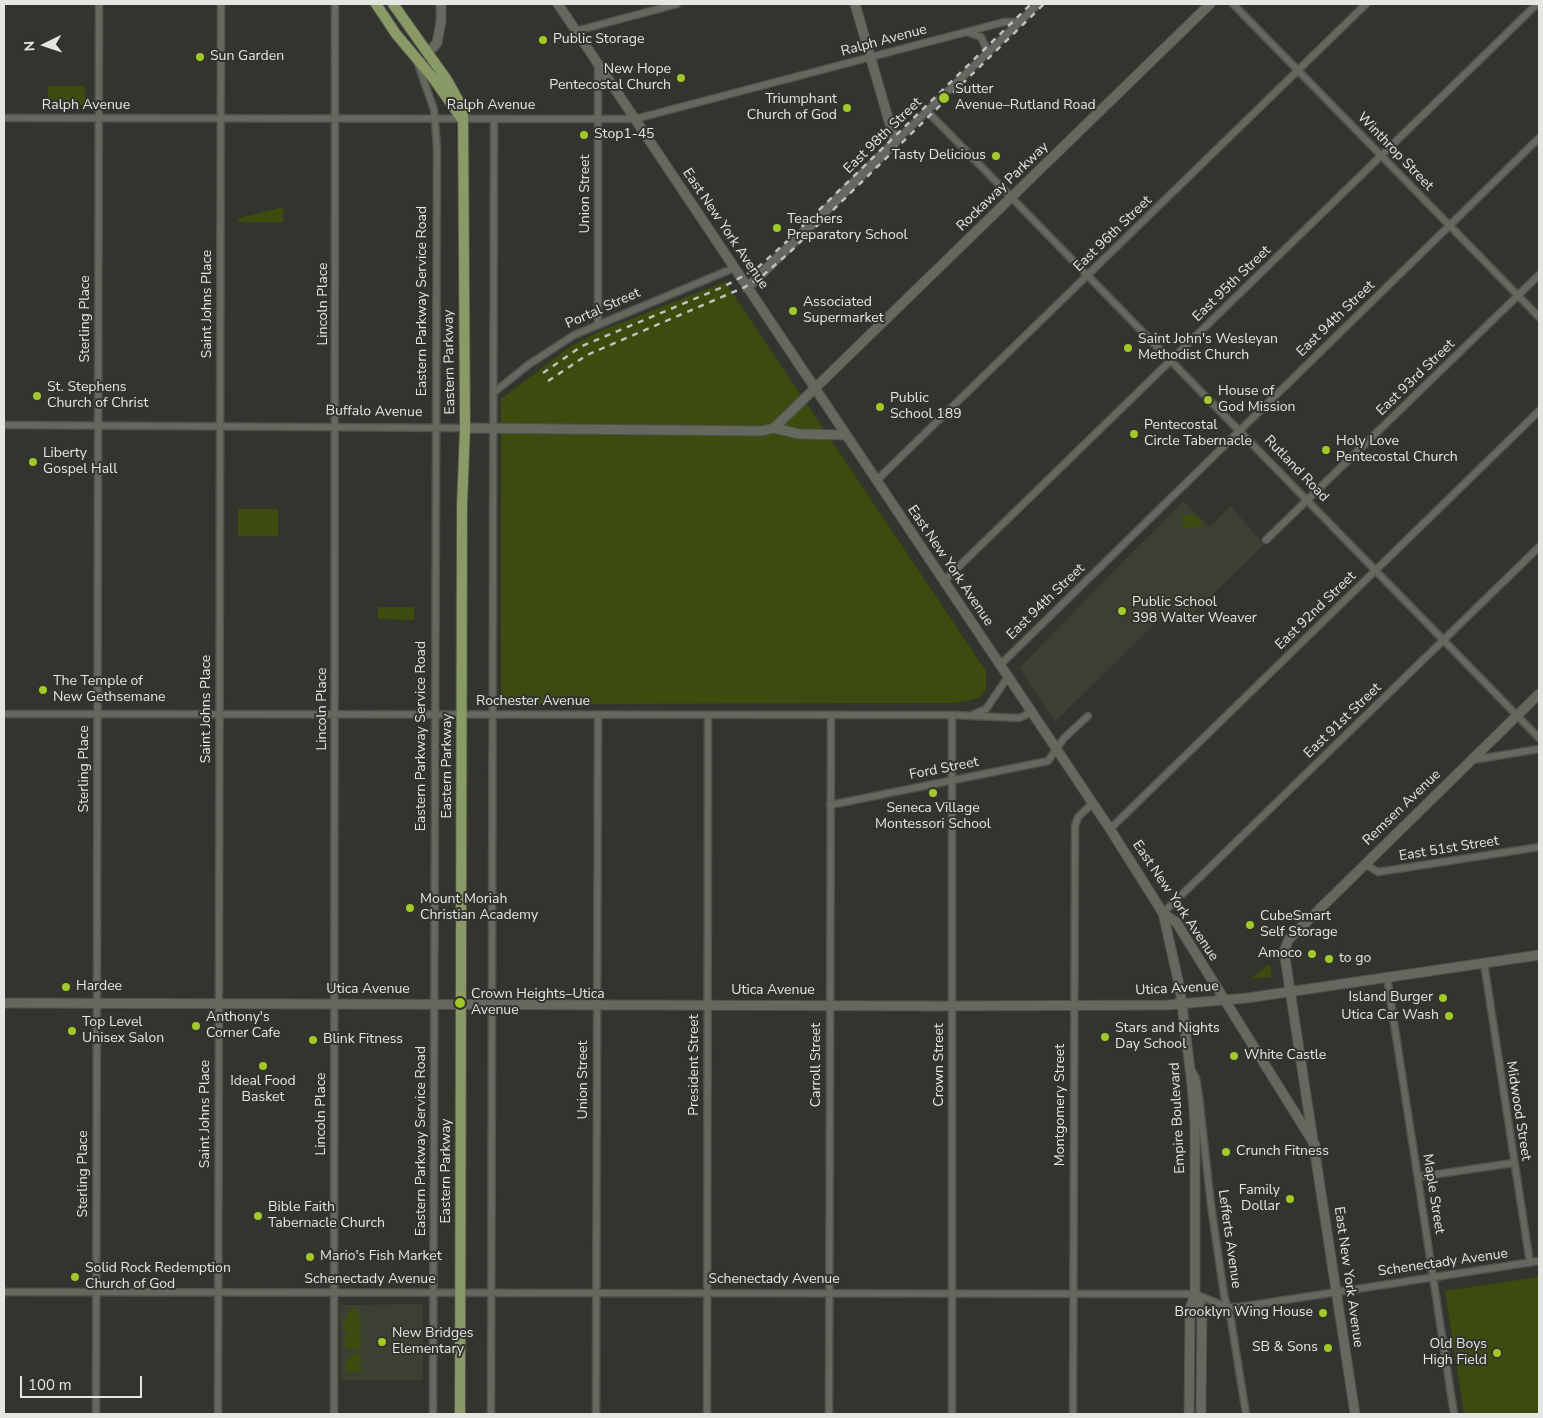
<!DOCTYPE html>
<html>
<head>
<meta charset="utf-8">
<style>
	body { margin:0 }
	#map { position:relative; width:1543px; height:1418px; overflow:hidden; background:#32342d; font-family:"Nunito Sans",sans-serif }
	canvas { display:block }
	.frame { position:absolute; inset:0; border:5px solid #e4e6e1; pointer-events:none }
	.north { position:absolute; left:20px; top:20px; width:50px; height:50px; -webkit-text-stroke:4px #32342d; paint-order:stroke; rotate:266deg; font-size:14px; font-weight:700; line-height:20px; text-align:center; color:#e4e6e1 }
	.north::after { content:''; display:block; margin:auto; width:18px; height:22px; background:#e4e6e1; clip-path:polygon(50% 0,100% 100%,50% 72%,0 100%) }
	.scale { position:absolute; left:20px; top:1376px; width:122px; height:22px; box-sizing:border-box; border:2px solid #e4e6e1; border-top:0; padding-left:6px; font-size:15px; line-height:18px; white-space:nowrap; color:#e4e6e1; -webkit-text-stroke:4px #32342d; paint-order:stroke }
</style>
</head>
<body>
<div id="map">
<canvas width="1543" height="1418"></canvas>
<div class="frame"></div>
<div class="north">N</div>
<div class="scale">100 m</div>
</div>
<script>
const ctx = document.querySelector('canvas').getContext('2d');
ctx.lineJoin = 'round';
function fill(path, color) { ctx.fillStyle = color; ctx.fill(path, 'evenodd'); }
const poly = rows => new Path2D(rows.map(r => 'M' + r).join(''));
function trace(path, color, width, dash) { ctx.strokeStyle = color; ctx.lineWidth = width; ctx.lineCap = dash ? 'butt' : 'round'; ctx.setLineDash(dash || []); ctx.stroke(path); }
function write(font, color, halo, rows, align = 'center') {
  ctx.font = font + ' "Nunito Sans",sans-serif'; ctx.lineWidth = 4; ctx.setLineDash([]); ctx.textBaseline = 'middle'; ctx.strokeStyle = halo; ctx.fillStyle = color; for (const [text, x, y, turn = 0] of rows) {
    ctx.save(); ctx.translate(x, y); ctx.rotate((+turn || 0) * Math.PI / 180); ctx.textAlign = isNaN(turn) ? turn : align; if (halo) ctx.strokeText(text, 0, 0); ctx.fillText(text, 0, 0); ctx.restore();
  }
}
fill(poly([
	[1183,501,1210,527,1231,506,1264,545,1187,619,1182,614,1185,611,1182,608,1177,612,1172,607,1055,722,1019,668],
	[423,1304,423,1380,341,1380,340,1305]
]), '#3b4032');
fill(poly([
	[48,86,85,86,85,105,48,105],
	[283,207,283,222,239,222,239,218],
	[725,282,986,671,986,689,979,698,956,703,501,704,501,399,571,346,598,332],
	[238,509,278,509,278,536,238,536],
	[1182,515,1196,515,1201,521,1202,527,1183,528],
	[378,607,414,607,414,620,378,619],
	[1270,964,1272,977,1251,979,1251,978],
	[1539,1277,1539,1414,1464,1414,1445,1291],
	[350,1309,359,1309,359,1314,357,1314,361,1319,361,1331,358,1335,361,1335,361,1349,345,1349,345,1335,349,1334,344,1329,344,1321],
	[354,1354,360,1354,361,1357,361,1371,348,1373,346,1369,346,1360]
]), '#3c4c0e');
const street = poly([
	[1233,4,1539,317],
	[576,31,677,4],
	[967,32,981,37,988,52],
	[418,64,434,110,437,148,433,1414],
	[598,65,598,323],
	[928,112,1539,738],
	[4,118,635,119,1004,22,1019,22],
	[895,142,1038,4],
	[493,393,528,365,574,335,734,268],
	[4,425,465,428],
	[877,480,1366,4],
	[1266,540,1539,275],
	[944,581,1537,4],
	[1000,665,1539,138],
	[4,714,952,715,1019,718,1032,712],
	[972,715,986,709,1008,677],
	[1472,760,1539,749],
	[830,805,1048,761,1064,738,1088,716],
	[1110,829,1539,411],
	[1365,864,1378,872,1539,847],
	[1163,913,1539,547],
	[1484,963,1530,1263],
	[1387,977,1454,1414],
	[1192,1071,1196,1078,1199,1096,1211,1205,1224,1295,1231,1320,1246,1414],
	[1418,1177,1513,1163],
	[4,1292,1195,1294,1227,1307,1239,1307,1539,1261],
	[96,1414,99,4],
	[218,1414,221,4],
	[334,1414,335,4],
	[491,1414,494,119],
	[596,1414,598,715],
	[707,1414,708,716],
	[829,1414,831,715],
	[952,1414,952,715],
	[1073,1414,1075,826,1078,817,1093,803]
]);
const secondary = poly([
	[558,4,1110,829,1163,913,1176,922,1315,1145],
	[428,53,437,43,441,21,441,4],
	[747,288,895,142,855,4],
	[465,428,762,431,774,428,1210,4],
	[774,428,799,434,846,435],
	[1163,913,1180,989,1192,1085,1195,1123,1195,1294,1190,1309,1189,1414],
	[4,1003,942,1006,1167,1005,1247,998,1539,955],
	[1195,1294,1202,1307,1201,1414],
	[1355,1414,1284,951,1289,939,1539,694]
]);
const primary = poly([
	[376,4,396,34,433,78,462,119],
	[393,4,447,80,463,109,465,428,462,506,460,1414]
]);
trace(street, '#4f514a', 9);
trace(secondary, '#4f514a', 11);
trace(primary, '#4f514a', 12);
trace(street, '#65685f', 6);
trace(secondary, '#65685f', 9);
trace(primary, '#8a9a67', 10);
trace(poly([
	[543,373,582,346,723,287,756,269,783,245,1031,4],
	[548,381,587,355,745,287,761,277,790,252,1044,4]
]), '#bfc1bc', 2.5, [6, 6]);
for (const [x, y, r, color] of [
	[543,40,5,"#a1c92a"],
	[200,57,5,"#a1c92a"],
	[681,78,5,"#a1c92a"],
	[944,98,6,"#a1c92a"],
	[847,108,5,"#a1c92a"],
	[584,135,5,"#a1c92a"],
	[996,156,5,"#a1c92a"],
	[777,228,5,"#a1c92a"],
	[793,311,5,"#a1c92a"],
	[1128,348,5,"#a1c92a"],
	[37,396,5,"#a1c92a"],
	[1208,400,5,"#a1c92a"],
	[880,407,5,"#a1c92a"],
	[1134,434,5,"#a1c92a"],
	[1326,450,5,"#a1c92a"],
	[33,462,5,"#a1c92a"],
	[1122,611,5,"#a1c92a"],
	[43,690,5,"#a1c92a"],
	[933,793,5,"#a1c92a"],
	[410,908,5,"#a1c92a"],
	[1250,925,5,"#a1c92a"],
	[1312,954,5,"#a1c92a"],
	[1329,959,5,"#a1c92a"],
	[66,987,5,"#a1c92a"],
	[1443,998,5,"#a1c92a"],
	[460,1003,6,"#a1c92a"],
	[1449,1016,5,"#a1c92a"],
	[196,1026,5,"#a1c92a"],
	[72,1031,5,"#a1c92a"],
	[1105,1037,5,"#a1c92a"],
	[313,1040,5,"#a1c92a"],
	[1234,1056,5,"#a1c92a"],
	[263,1066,5,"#a1c92a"],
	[1226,1152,5,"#a1c92a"],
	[1290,1199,5,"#a1c92a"],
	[258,1216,5,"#a1c92a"],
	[310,1257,5,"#a1c92a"],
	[75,1277,5,"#a1c92a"],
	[1323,1313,5,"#a1c92a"],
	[382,1342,5,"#a1c92a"],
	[1328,1348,5,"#a1c92a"],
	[1497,1353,5,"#a1c92a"]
]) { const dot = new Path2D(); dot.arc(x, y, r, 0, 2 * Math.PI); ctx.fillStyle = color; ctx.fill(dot); trace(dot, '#32342d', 2); }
write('14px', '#e4e6e1', '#32342d', [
	["Public Storage",553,40],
	["Sun Garden",210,57],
	["New Hope",671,70,"right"],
	["Pentecostal Church",671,86,"right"],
	["Sutter",955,90],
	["Avenue–Rutland Road",955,106],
	["Triumphant",837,100,"right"],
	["Church of God",837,116,"right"],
	["Stop1-45",594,135],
	["Tasty Delicious",986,156,"right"],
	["Teachers",787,220],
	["Preparatory School",787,236],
	["Associated",803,303],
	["Supermarket",803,319],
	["Saint John's Wesleyan",1138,340],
	["Methodist Church",1138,356],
	["St. Stephens",47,388],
	["Church of Christ",47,404],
	["House of",1218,392],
	["God Mission",1218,408],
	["Public",890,399],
	["School 189",890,415],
	["Pentecostal",1144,426],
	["Circle Tabernacle",1144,442],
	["Holy Love",1336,442],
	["Pentecostal Church",1336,458],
	["Liberty",43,454],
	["Gospel Hall",43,470],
	["Public School",1132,603],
	["398 Walter Weaver",1132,619],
	["The Temple of",53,682],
	["New Gethsemane",53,698],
	["Seneca Village",933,809,"center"],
	["Montessori School",933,825,"center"],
	["Mount Moriah",420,900],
	["Christian Academy",420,916],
	["CubeSmart",1260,917],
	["Self Storage",1260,933],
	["Amoco",1302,954,"right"],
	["to go",1339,959],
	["Hardee",76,987],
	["Crown Heights–Utica",471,995],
	["Avenue",471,1011],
	["Island Burger",1433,998,"right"],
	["Utica Car Wash",1439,1016,"right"],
	["Anthony's",206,1018],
	["Corner Cafe",206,1034],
	["Top Level",82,1023],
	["Unisex Salon",82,1039],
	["Stars and Nights",1115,1029],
	["Day School",1115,1045],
	["Blink Fitness",323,1040],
	["White Castle",1244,1056],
	["Ideal Food",263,1082,"center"],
	["Basket",263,1098,"center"],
	["Crunch Fitness",1236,1152],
	["Family",1280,1191,"right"],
	["Dollar",1280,1207,"right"],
	["Bible Faith",268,1208],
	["Tabernacle Church",268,1224],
	["Mario's Fish Market",320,1257],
	["Solid Rock Redemption",85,1269],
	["Church of God",85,1285],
	["Brooklyn Wing House",1313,1313,"right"],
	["New Bridges",392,1334],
	["Elementary",392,1350],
	["Old Boys",1487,1345,"right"],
	["High Field",1487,1361,"right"],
	["SB & Sons",1318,1348,"right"]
], 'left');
write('14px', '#e4e6e1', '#32342d', [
	["Ralph Avenue",884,41,-15],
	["Ralph Avenue",86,106],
	["Ralph Avenue",491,106],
	["East 98th Street",883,136,-44],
	["Winthrop Street",1395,152,46],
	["Rockaway Parkway",1003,187,-44],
	["Union Street",586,194,-90],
	["East New York Avenue",725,229,56],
	["East 96th Street",1113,234,-44],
	["East 95th Street",1232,284,-44],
	["Eastern Parkway Service Road",423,301,-90],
	["Saint Johns Place",208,304,-90],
	["Lincoln Place",324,304,-90],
	["Portal Street",603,309,-24],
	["Sterling Place",86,319,-90],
	["East 94th Street",1336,319,-44],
	["Eastern Parkway",450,362,-91],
	["East 93rd Street",1416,378,-44],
	["Buffalo Avenue",374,412,1],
	["Rutland Road",1296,469,46],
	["East New York Avenue",950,566,56],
	["East 94th Street",1046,602,-44],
	["East 92nd Street",1316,611,-44],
	["Rochester Avenue",533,702],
	["Saint Johns Place",207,709,-90],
	["Lincoln Place",323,709,-90],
	["East 91st Street",1343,721,-44],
	["Eastern Parkway Service Road",422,736,-90],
	["Eastern Parkway",448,766,-90],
	["Sterling Place",85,769,-90],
	["Ford Street",944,769,-11],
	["Remsen Avenue",1402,808,-44],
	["East 51st Street",1449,849,-9],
	["East New York Avenue",1175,901,56],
	["Utica Avenue",1177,989,-3],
	["Utica Avenue",368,990],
	["Utica Avenue",773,991],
	["President Street",695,1065,-90],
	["Carroll Street",817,1065,-90],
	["Crown Street",940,1065,-90],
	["Union Street",584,1080,-90],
	["Montgomery Street",1061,1105,-90],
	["Midwood Street",1518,1111,81],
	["Saint Johns Place",206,1114,-90],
	["Lincoln Place",322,1114,-90],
	["Empire Boulevard",1178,1118,-93],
	["Eastern Parkway Service Road",422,1141,-90],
	["Eastern Parkway",447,1171,-90],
	["Sterling Place",84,1174,-90],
	["Maple Street",1433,1194,81],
	["Lefferts Avenue",1229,1239,82],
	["Schenectady Avenue",1443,1263,-8],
	["East New York Avenue",1348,1277,82],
	["Schenectady Avenue",370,1280],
	["Schenectady Avenue",774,1280]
]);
</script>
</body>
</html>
